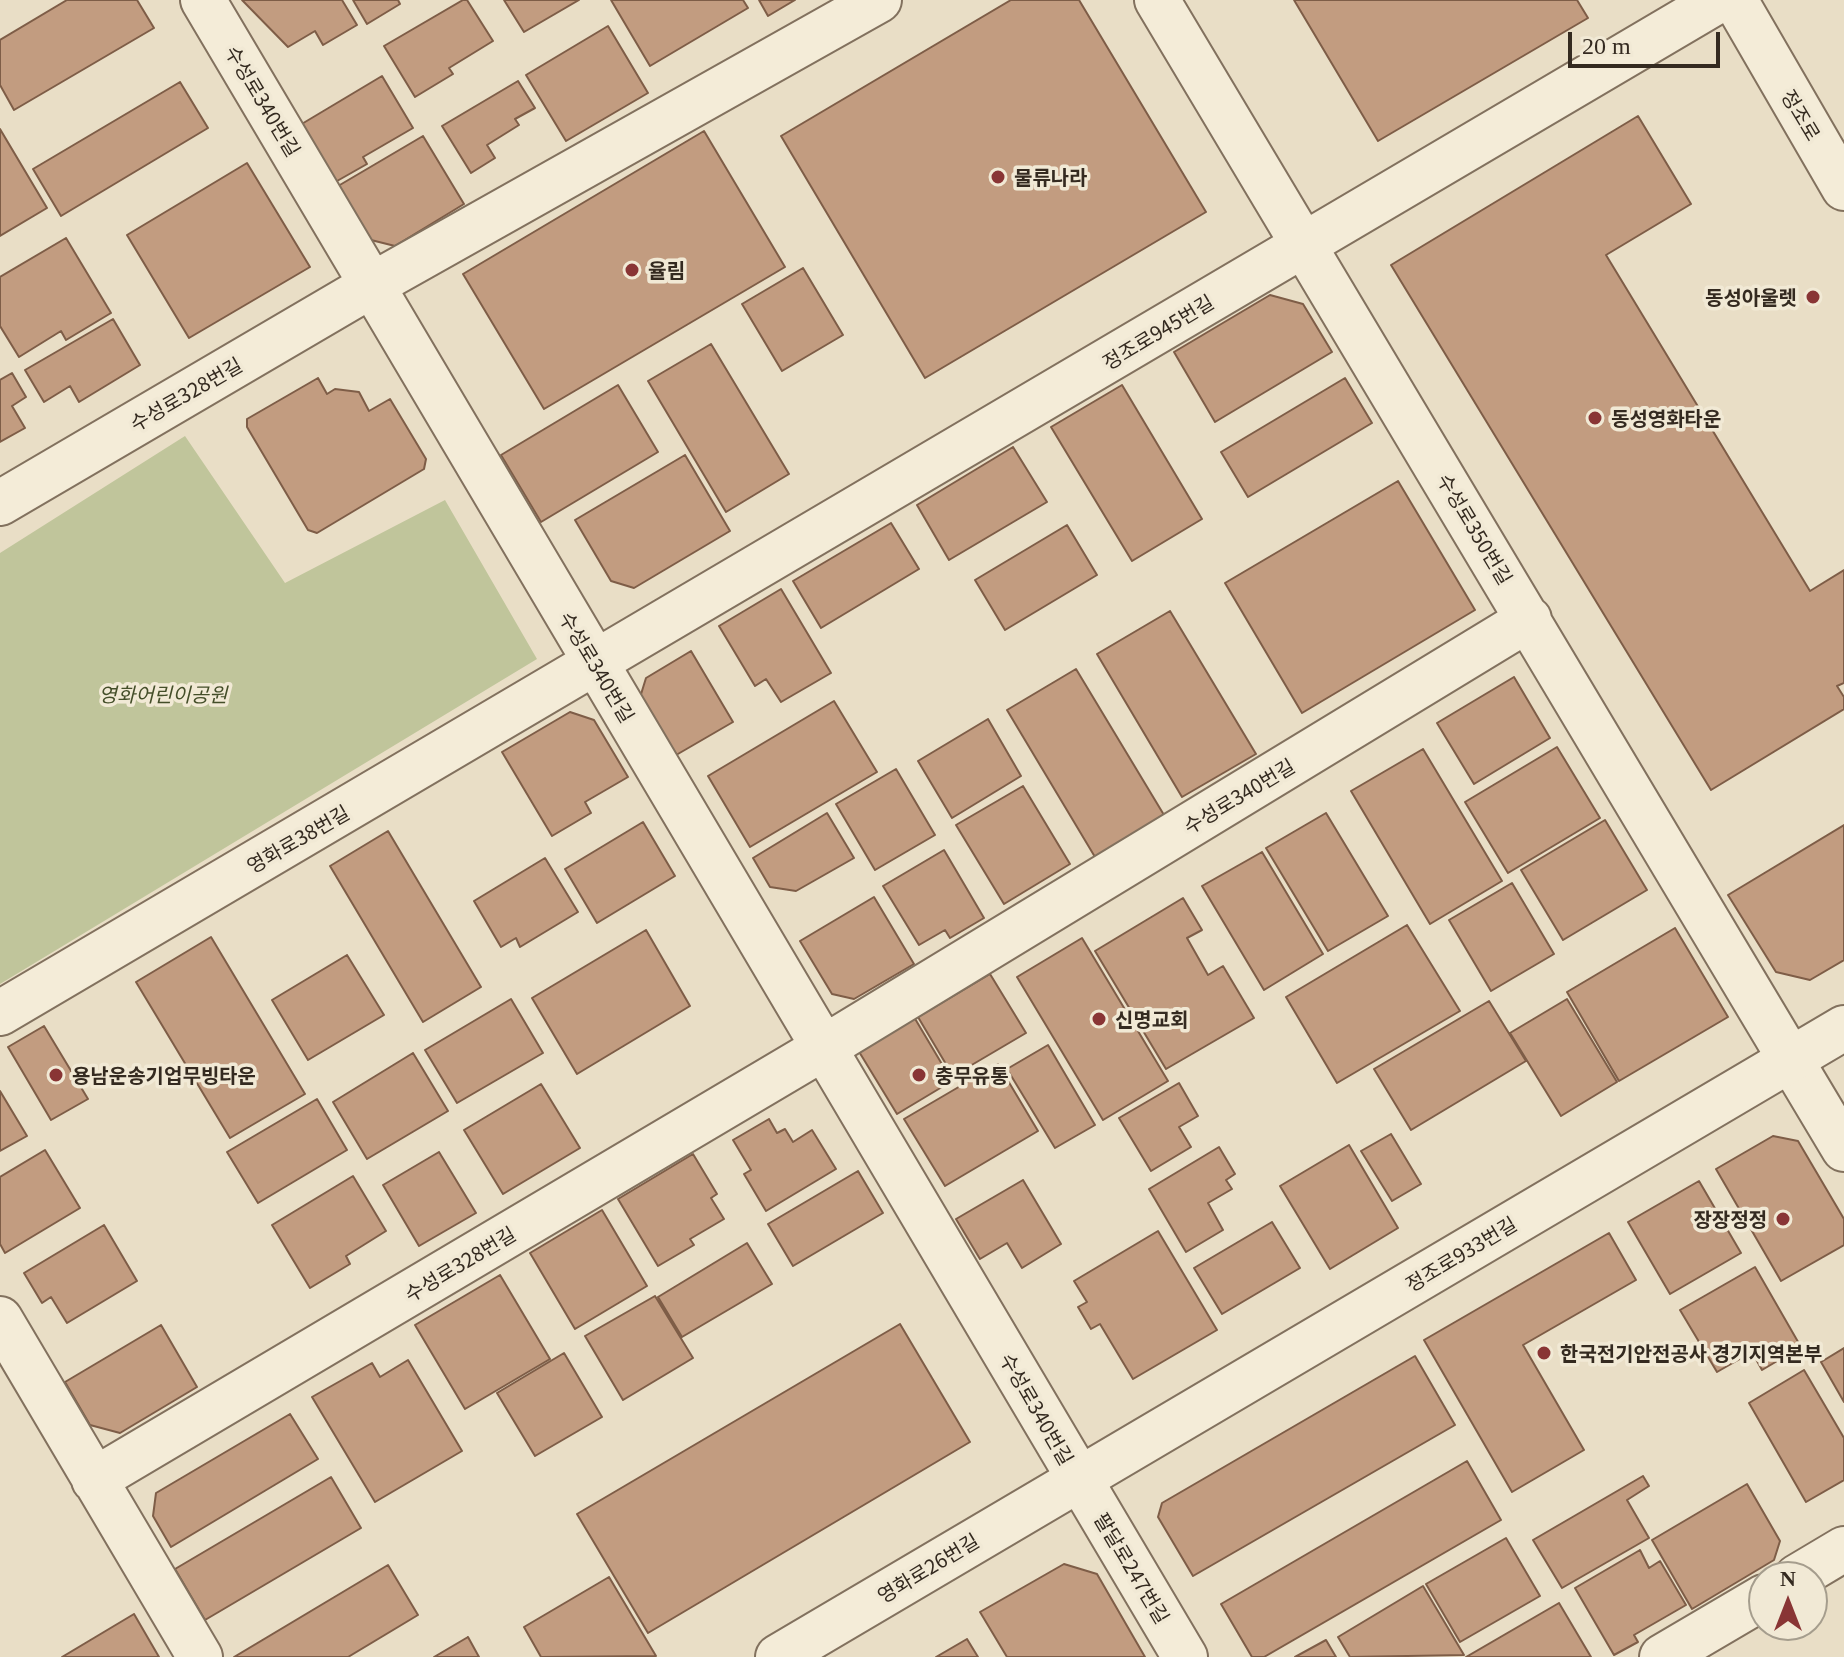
<!DOCTYPE html>
<html>
<head>
<meta charset="utf-8">
<style>
	body { margin:0 }
	#map { position:relative; width:1844px; height:1657px; overflow:hidden; background:#e9dec6; font-family:Georgia,serif }
	canvas { display:block }
	.north { position:absolute; left:1748px; top:1561px; width:80px; height:80px; box-sizing:border-box; background:#f1e9d5; border:2px solid #a59d8d; border-radius:50%; rotate:0deg; font-size:22px; font-weight:700; line-height:32px; text-align:center; color:#342a20 }
	.north::after { content:''; display:block; margin:auto; width:28px; height:36px; background:#893535; clip-path:polygon(50% 0,100% 100%,50% 72%,0 100%) }
	.scale { position:absolute; left:1568px; top:32px; width:152px; height:36px; box-sizing:border-box; border:4px solid #342a20; border-top:0; padding-left:10px; font-size:24px; line-height:28px; white-space:nowrap; color:#342a20; -webkit-text-stroke:6px #f1e9d5; paint-order:stroke }
</style>
</head>
<body>
<div id="map">
<canvas width="1844" height="1657"></canvas>
<div class="north">N</div>
<div class="scale">20 m</div>
</div>
<script>
const ctx = document.querySelector('canvas').getContext('2d');
ctx.lineJoin = 'round';
function fill(path, color) { ctx.fillStyle = color; ctx.fill(path, 'evenodd'); }
const poly = rows => new Path2D(rows.map(r => 'M' + r).join(''));
function trace(path, color, width, dash) { ctx.strokeStyle = color; ctx.lineWidth = width; ctx.lineCap = dash ? 'butt' : 'round'; ctx.setLineDash(dash || []); ctx.stroke(path); }
function write(font, color, halo, rows, align = 'center') {
  ctx.font = font + ' Georgia,"Noto Sans KR",serif'; ctx.lineWidth = 7; ctx.setLineDash([]); ctx.textBaseline = 'middle'; ctx.strokeStyle = halo; ctx.fillStyle = color; for (const [text, x, y, turn = 0] of rows) {
    ctx.save(); ctx.translate(x, y); ctx.rotate((+turn || 0) * Math.PI / 180); ctx.textAlign = isNaN(turn) ? turn : align; if (halo) ctx.strokeText(text, 0, 0); ctx.fillText(text, 0, 0); ctx.restore();
  }
}
fill(poly([
	[185,436,285,583,445,500,537,659,0,984,0,553]
]), '#c0c59b');
const building = poly([
	[67,0,137,0,154,28,14,110,0,85,0,40,67,0],
	[242,0,342,0,357,25,323,45,315,31,288,47,242,0],
	[353,0,398,0,400,4,367,24,353,0],
	[463,0,467,0,493,41,449,68,453,74,415,97,384,46,463,0],
	[504,0,579,0,524,32,504,0],
	[611,0,743,0,748,8,650,66,611,0],
	[759,0,795,0,768,16,759,0],
	[1011,0,1079,0,1206,212,925,378,781,136,1011,0],
	[1294,0,1577,0,1588,18,1378,141,1294,0],
	[608,26,648,93,566,141,526,75,608,26],
	[382,76,413,128,363,157,367,164,330,185,295,128,382,76],
	[518,81,535,108,515,119,519,125,487,145,495,158,471,173,442,126,518,81],
	[180,82,208,128,61,216,33,169,180,82],
	[1638,116,1691,204,1606,255,1810,591,1844,570,1844,683,1837,686,1844,697,1844,709,1711,790,1391,265,1638,116],
	[0,129,47,208,0,236,0,129],
	[704,131,785,267,544,409,463,274,704,131],
	[423,136,464,204,395,246,363,238,333,189,423,136],
	[247,163,310,267,189,338,127,235,247,163],
	[66,238,111,313,66,340,61,331,19,357,0,326,0,277,66,238],
	[803,268,843,335,782,371,742,304,803,268],
	[1270,295,1303,304,1332,352,1215,422,1174,352,1270,295],
	[113,319,140,365,79,402,70,386,44,402,25,370,113,319],
	[711,344,789,474,726,512,648,381,711,344],
	[12,373,26,397,12,406,25,428,0,442,0,380,12,373],
	[318,378,327,394,335,389,359,392,369,411,390,399,426,459,424,469,317,533,308,530,247,427,247,419,318,378],
	[1345,378,1372,423,1248,497,1221,452,1345,378],
	[618,385,658,452,541,522,501,455,618,385],
	[1122,385,1202,519,1132,561,1051,427,1122,385],
	[1013,447,1047,502,949,560,917,505,1013,447],
	[685,455,730,531,634,588,611,581,575,520,685,455],
	[1398,481,1475,610,1302,713,1225,583,1398,481],
	[891,523,919,569,821,628,793,581,891,523],
	[1067,525,1097,575,1005,630,975,580,1067,525],
	[781,589,831,673,781,702,766,679,755,686,719,626,781,589],
	[1170,611,1256,754,1182,797,1097,654,1170,611],
	[691,651,733,722,671,758,638,704,646,678,691,651],
	[1076,669,1164,815,1095,857,1007,710,1076,669],
	[1514,677,1550,738,1474,784,1437,723,1514,677],
	[834,701,877,772,750,847,708,776,834,701],
	[570,712,594,720,628,777,585,802,591,813,552,836,502,752,570,712],
	[988,719,1021,776,952,818,918,761,988,719],
	[1557,747,1600,818,1508,873,1465,802,1557,747],
	[1423,749,1502,881,1430,924,1351,791,1423,749],
	[896,769,935,835,875,870,836,804,896,769],
	[1023,786,1070,864,1004,904,956,825,1023,786],
	[827,813,854,858,796,891,770,887,753,858,827,813],
	[1326,813,1388,916,1328,951,1266,848,1326,813],
	[1605,820,1647,890,1563,940,1521,870,1605,820],
	[643,822,675,876,597,923,565,869,643,822],
	[1844,825,1844,960,1810,980,1776,972,1728,895,1844,825],
	[388,831,481,987,423,1022,330,866,388,831],
	[944,850,984,918,950,938,945,930,919,945,883,886,944,850],
	[1262,852,1323,954,1264,990,1202,886,1262,852],
	[545,858,578,912,520,947,516,938,501,947,474,901,545,858],
	[1512,883,1554,954,1491,991,1449,920,1512,883],
	[874,897,914,964,854,999,832,994,800,941,874,897],
	[1183,898,1202,930,1187,938,1208,975,1223,966,1254,1018,1166,1069,1095,951,1183,898],
	[1407,925,1460,1011,1337,1083,1286,997,1407,925],
	[1675,928,1728,1017,1619,1081,1567,992,1675,928],
	[646,930,690,1006,577,1074,532,998,646,930],
	[211,937,305,1094,230,1138,136,982,211,937],
	[1082,938,1168,1081,1103,1120,1017,977,1082,938],
	[347,955,384,1015,308,1060,272,1000,347,955],
	[990,974,1026,1033,953,1076,918,1017,990,974],
	[511,999,543,1053,457,1103,425,1050,511,999],
	[1567,999,1617,1082,1561,1116,1510,1033,1567,999],
	[1489,1001,1526,1061,1411,1130,1374,1069,1489,1001],
	[914,1017,952,1081,897,1114,858,1050,914,1017],
	[44,1026,88,1099,51,1120,8,1047,44,1026],
	[1048,1045,1095,1125,1055,1148,1007,1069,1048,1045],
	[413,1053,448,1111,367,1159,333,1102,413,1053],
	[998,1064,1038,1131,945,1186,904,1119,998,1064],
	[1179,1083,1198,1116,1179,1127,1191,1147,1151,1171,1119,1118,1179,1083],
	[541,1084,580,1148,503,1194,464,1130,541,1084],
	[0,1091,27,1136,0,1151,0,1091],
	[317,1099,347,1150,258,1203,227,1152,317,1099],
	[769,1119,777,1133,785,1129,793,1142,812,1130,836,1169,766,1211,744,1174,751,1170,733,1140,769,1119],
	[1391,1134,1421,1184,1392,1201,1361,1151,1391,1134],
	[1773,1136,1798,1141,1844,1219,1844,1245,1781,1281,1716,1169,1773,1136],
	[1349,1145,1398,1228,1330,1269,1280,1186,1349,1145],
	[1219,1147,1235,1174,1226,1180,1232,1189,1208,1203,1223,1230,1186,1252,1149,1189,1219,1147],
	[45,1150,80,1208,5,1253,0,1244,0,1177,45,1150],
	[439,1152,476,1213,419,1246,383,1185,439,1152],
	[693,1154,717,1194,711,1198,724,1219,690,1239,694,1245,658,1266,618,1199,693,1154],
	[858,1171,883,1213,793,1266,768,1224,858,1171],
	[353,1176,386,1231,346,1256,350,1264,310,1288,272,1225,353,1176],
	[1023,1180,1061,1244,1022,1268,1007,1243,980,1259,956,1219,1023,1180],
	[1699,1181,1741,1253,1670,1294,1628,1222,1699,1181],
	[602,1210,647,1286,575,1329,530,1253,602,1210],
	[1272,1222,1300,1268,1222,1314,1194,1268,1272,1222],
	[104,1225,137,1281,67,1323,51,1297,42,1303,24,1273,104,1225],
	[1158,1231,1217,1330,1133,1379,1100,1324,1091,1329,1078,1307,1087,1302,1074,1281,1158,1231],
	[1609,1233,1636,1280,1523,1345,1584,1450,1512,1492,1424,1340,1609,1233],
	[747,1243,772,1284,682,1337,658,1297,747,1243],
	[1755,1267,1801,1347,1762,1370,1752,1352,1717,1372,1680,1310,1755,1267],
	[500,1275,550,1359,465,1409,415,1325,500,1275],
	[655,1296,693,1358,623,1400,585,1336,655,1296],
	[900,1324,970,1442,648,1633,577,1514,900,1324],
	[161,1325,197,1387,120,1433,90,1425,65,1382,161,1325],
	[1844,1348,1844,1402,1821,1362,1844,1348],
	[564,1353,602,1417,535,1456,497,1393,564,1353],
	[1415,1356,1455,1425,1193,1576,1158,1517,1162,1503,1415,1356],
	[408,1360,462,1451,375,1502,312,1397,372,1363,380,1377,408,1360],
	[1804,1370,1844,1438,1844,1480,1806,1502,1749,1403,1804,1370],
	[290,1414,318,1459,171,1547,153,1516,156,1493,290,1414],
	[1467,1461,1501,1520,1264,1657,1252,1657,1221,1604,1467,1461],
	[1643,1476,1649,1486,1627,1500,1649,1538,1562,1588,1533,1540,1643,1476],
	[331,1477,361,1528,205,1620,175,1569,331,1477],
	[1747,1484,1780,1541,1774,1560,1692,1609,1652,1540,1747,1484],
	[1506,1538,1540,1596,1460,1642,1426,1584,1506,1538],
	[1640,1550,1649,1568,1660,1561,1686,1605,1634,1635,1638,1642,1614,1655,1575,1588,1640,1550],
	[1064,1564,1097,1574,1145,1657,1007,1657,980,1612,1064,1564],
	[388,1565,418,1615,348,1657,234,1657,388,1565],
	[609,1577,656,1656,541,1657,524,1627,609,1577],
	[1423,1586,1464,1655,1350,1657,1338,1637,1423,1586],
	[1559,1603,1591,1657,1466,1657,1559,1603],
	[134,1614,159,1657,62,1657,134,1614],
	[468,1637,479,1657,434,1657,468,1637],
	[967,1639,978,1657,936,1657,967,1639],
	[1326,1640,1336,1657,1295,1657,1326,1640]
]);
fill(building, '#c29c80');
trace(building, '#7e5d47', 2);
const minor = poly([
	[203,0,1185,1657],
	[1157,0,1844,1149],
	[0,503,372,285,879,0],
	[0,1013,1719,0],
	[0,1319,200,1657],
	[94,1480,825,1047,1529,619],
	[1797,1577,1844,1549],
	[1662,1657,1764,1597]
]);
const tertiary = poly([
	[1735,0,1844,188],
	[778,1657,1844,1028]
]);
trace(minor, '#82715e', 48);
trace(tertiary, '#82715e', 48);
trace(minor, '#f4ecd8', 44);
trace(tertiary, '#f4ecd8', 44);
for (const [x, y, r, color] of [
	[998,177,8,"#893535"],
	[632,270,8,"#893535"],
	[1813,297,8,"#893535"],
	[1595,418,8,"#893535"],
	[1099,1019,8,"#893535"],
	[56,1075,8,"#893535"],
	[919,1075,8,"#893535"],
	[1783,1219,8,"#893535"],
	[1544,1353,8,"#893535"]
]) { const dot = new Path2D(); dot.arc(x, y, r, 0, 2 * Math.PI); ctx.fillStyle = color; ctx.fill(dot); trace(dot, '#f1e9d5', 3); }
write('20px', '#342a20', '#f1e9d5', [
	["수성로340번길",263,101,59],
	["정조로",1801,115,59],
	["정조로945번길",1158,332,-31],
	["수성로328번길",186,394,-30],
	["수성로350번길",1475,529,59],
	["수성로340번길",597,667,59],
	["수성로340번길",1239,796,-31],
	["영화로38번길",298,839,-30],
	["정조로933번길",1461,1254,-31],
	["수성로328번길",460,1264,-31],
	["수성로340번길",1037,1409,60],
	["영화로26번길",928,1568,-31],
	["팔달로247번길",1132,1568,59]
]);
write('bold 20px', '#342a20', '#f1e9d5', [
	["물류나라",1014,177],
	["율림",648,270],
	["동성아울렛",1797,297,"right"],
	["동성영화타운",1611,418],
	["신명교회",1115,1019],
	["용남운송기업무빙타운",72,1075],
	["충무유통",935,1075],
	["장장정정",1767,1219,"right"],
	["한국전기안전공사 경기지역본부",1560,1353]
], 'left');
write('italic 20px', '#444e29', '#f1e9d5', [
	["영화어린이공원",163,694]
]);
</script>
</body>
</html>
